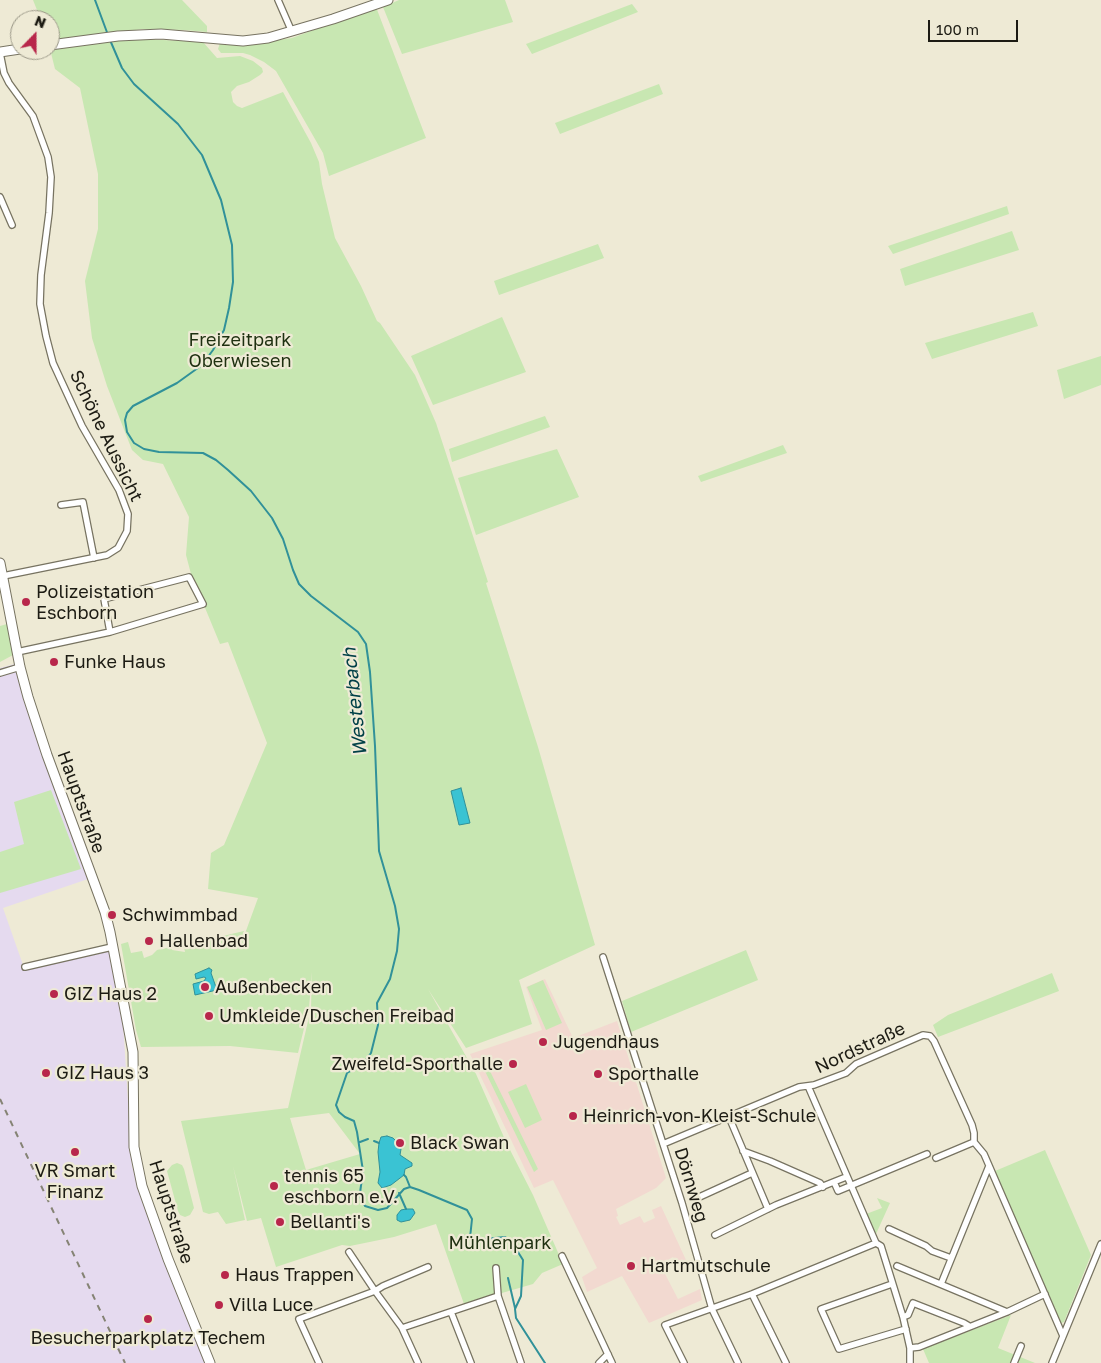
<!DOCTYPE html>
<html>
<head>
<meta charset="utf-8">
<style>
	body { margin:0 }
	#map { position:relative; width:1101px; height:1363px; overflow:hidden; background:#eeead5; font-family:"Golos Text",sans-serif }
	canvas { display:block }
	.north { position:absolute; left:10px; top:10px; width:50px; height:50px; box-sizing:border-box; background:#eeead5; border:1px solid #9a9787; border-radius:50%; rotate:22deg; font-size:14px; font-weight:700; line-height:20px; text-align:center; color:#1c1b13 }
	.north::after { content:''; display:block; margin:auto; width:18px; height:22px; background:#b8274b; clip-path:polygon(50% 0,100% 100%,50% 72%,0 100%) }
	.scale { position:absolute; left:928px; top:20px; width:90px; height:22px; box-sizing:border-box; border:2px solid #1c1b13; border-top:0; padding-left:6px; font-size:15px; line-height:18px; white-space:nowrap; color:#1c1b13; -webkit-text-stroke:4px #eeead5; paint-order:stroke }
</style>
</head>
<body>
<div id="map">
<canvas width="1101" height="1363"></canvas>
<div class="north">N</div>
<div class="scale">100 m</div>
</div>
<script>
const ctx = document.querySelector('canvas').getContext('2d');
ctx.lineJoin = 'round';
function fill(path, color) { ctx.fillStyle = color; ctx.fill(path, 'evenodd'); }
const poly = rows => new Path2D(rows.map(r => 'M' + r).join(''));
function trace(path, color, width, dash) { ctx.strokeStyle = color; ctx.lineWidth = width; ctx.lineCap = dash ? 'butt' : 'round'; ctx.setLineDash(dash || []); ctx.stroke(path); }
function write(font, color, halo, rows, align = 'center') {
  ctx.font = font + ' "Golos Text",sans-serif'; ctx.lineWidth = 4.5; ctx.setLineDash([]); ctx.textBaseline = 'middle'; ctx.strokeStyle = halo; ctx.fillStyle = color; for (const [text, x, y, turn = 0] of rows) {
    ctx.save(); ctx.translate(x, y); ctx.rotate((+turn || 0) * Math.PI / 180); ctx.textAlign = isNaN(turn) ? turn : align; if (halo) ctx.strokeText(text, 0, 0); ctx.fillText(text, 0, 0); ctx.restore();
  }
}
fill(poly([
	[18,663,25,693,22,694,88,879,3,908,23,965,110,944,123,1022,132,1166,164,1262,206,1363,0,1363,0,668]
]), '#e5daef');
fill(poly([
	[545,979,573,1038,617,1021,666,1178,656,1188,616,1209,618,1216,616,1217,620,1225,640,1216,644,1223,655,1218,652,1210,661,1206,686,1260,677,1264,673,1257,664,1262,668,1270,664,1272,678,1299,700,1289,702,1300,649,1323,622,1276,587,1292,582,1277,597,1268,553,1180,534,1188,470,1054,542,1030,526,987]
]), '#f2d9d0');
fill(poly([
	[33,0,182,0,207,26,207,32,184,30,143,29,50,41,50,20,41,20],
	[399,0,505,0,513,22,402,54,383,7],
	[632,4,638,12,532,54,526,44],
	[376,7,426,138,329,176,323,153,276,71,264,62,250,55,243,53,221,53,218,49,220,43,265,42,292,38],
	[123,38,203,42,217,58,240,56,253,61,262,68,263,72,260,75,249,82,237,86,231,92,233,102,237,106,242,108,283,92,311,143,319,162,322,184,335,238,361,286,377,321,380,323,415,375,436,423,488,582,486,583,538,747,595,945,519,980,532,1024,466,1048,428,989,476,1074,507,1144,533,1195,563,1264,542,1273,533,1284,464,1304,436,1224,394,1237,350,1246,342,1245,276,1267,261,1218,247,1221,233,1166,245,1220,226,1224,218,1212,209,1214,203,1212,181,1121,288,1108,311,1008,312,972,309,1008,298,1053,230,1046,141,1047,136,1030,121,944,128,942,131,953,142,951,144,958,152,955,157,950,171,947,172,950,185,952,184,947,187,946,185,936,190,935,193,943,244,931,239,950,258,898,208,889,211,853,224,845,267,743,228,642,220,644,191,574,186,555,189,517,163,464,143,460,132,450,107,386,92,338,85,281,98,229,98,174,80,88,55,69,50,49],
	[329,1113,360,1154,306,1170,290,1118],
	[659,84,663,94,560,134,555,123],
	[1007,206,1009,214,893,254,888,246],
	[1012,231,1019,250,905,286,900,269],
	[598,244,604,258,499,295,494,281],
	[1033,312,1038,326,932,359,925,343],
	[502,317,526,372,433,405,411,356],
	[1101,356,1101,385,1064,399,1057,370],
	[545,416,550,427,452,462,449,449],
	[783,445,787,453,701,482,698,476],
	[557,449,579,497,476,535,458,478],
	[7,624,13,655,0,662,0,626],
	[51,790,81,869,0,893,0,852,24,844,14,802],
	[746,950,758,980,631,1032,622,1001],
	[1052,973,1059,991,938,1037,933,1025,948,1015],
	[543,980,562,1023,546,1030,527,987],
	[487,1065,538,1169,534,1172,483,1067],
	[526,1084,542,1120,525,1128,508,1092],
	[1045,1150,1091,1255,1064,1322,1061,1323,995,1171],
	[177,1163,182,1165,184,1169,194,1208,190,1215,185,1217,180,1215,178,1211,167,1171,172,1165],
	[877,1198,890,1203,876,1234,866,1214,882,1208],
	[1011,1315,998,1348,1035,1363,929,1363,923,1349]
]), '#c8e7b2');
const water = poly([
	[461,788,470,823,459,825,451,791,461,788],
	[209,968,212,970,211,973,217,990,195,995,193,984,204,981,206,978,204,977,196,979,195,974,209,968],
	[387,1136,393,1138,398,1143,401,1149,400,1155,412,1163,412,1166,405,1169,404,1175,391,1185,382,1188,378,1183,380,1172,378,1152,379,1143,381,1137,387,1136],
	[406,1209,413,1209,415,1213,410,1220,401,1222,397,1220,397,1215,401,1210,406,1209]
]);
fill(water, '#3ac3d3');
trace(water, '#319199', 1);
trace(poly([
	[95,0,108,35],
	[110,40,122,68,134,84,178,124,202,155,221,200,232,245,233,282,229,308,224,330,213,350,202,365,177,383,133,406,127,413,125,420,127,432,134,443,144,449,159,452,203,453,216,460,228,470,251,491,272,518,283,539,293,570,299,584,311,596,358,632,366,644,370,672,375,746,379,851,395,906,399,929,397,951,390,979,377,1003,378,1025,371,1053,363,1064,347,1073,336,1105,339,1112,345,1117,354,1121,357,1132,363,1171,360,1193,361,1199,365,1206,378,1210,387,1208,404,1189,410,1187,419,1190,467,1210,472,1219,470,1238,474,1240,505,1237,511,1241,523,1260,521,1296,515,1309,516,1318,545,1363],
	[374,1141,379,1143],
	[360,1142,368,1139],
	[404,1175,406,1177,410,1187],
	[399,1193,406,1209],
	[508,1278,515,1308]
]), '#319199', 2);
const street = poly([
	[278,0,292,32],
	[0,53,4,73,9,83,33,116,48,157,51,177,49,213,41,275,40,304,46,336,53,363,82,426,119,490,128,514,127,531,118,548,107,555,3,576],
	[0,197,12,225],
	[61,505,83,502,94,558],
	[17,652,110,632,203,604,189,577,104,599,110,632],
	[0,673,20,667],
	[603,957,682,1203,712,1309,738,1363],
	[25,967,112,947],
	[808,1086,876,1243],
	[729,1117,768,1209],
	[663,1144,799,1087,814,1085,846,1073,856,1064,923,1035,930,1036,934,1041,972,1125,974,1133,974,1142,984,1154,1063,1336],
	[743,1151,770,1161,820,1183,823,1187],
	[936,1158,974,1142],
	[834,1182,838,1191,927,1154],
	[695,1199,752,1173],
	[889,1229,926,1246,932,1251,951,1258],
	[715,1235,776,1205,846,1177],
	[349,1252,375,1291,402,1328,418,1363],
	[562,1256,612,1363],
	[897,1266,1007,1312],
	[496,1268,498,1296,521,1363],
	[892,1284,821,1309,839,1349,906,1329],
	[941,1284,989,1166],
	[752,1294,786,1363],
	[451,1312,471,1363],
	[903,1317,908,1315,913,1303,964,1323,969,1326],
	[402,1328,498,1296],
	[910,1348,919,1347,1007,1312,1045,1294],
	[319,1363,299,1319,375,1291,383,1286,428,1267],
	[599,1363,608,1354],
	[684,1363,665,1325,752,1294,876,1243,881,1246,903,1317,910,1348,910,1363],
	[1014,1363,1021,1346],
	[1052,1363,1101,1244]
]);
const secondary = poly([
	[50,45,118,36,161,34,243,41,268,38,333,19,388,0],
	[0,52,20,49],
	[0,563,20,667,28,697,47,755,105,912,110,932,133,1052,134,1147,142,1186,168,1259,210,1363]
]);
trace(street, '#777361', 8);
trace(secondary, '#777361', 11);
trace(street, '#fff', 5.5);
trace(secondary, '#fff', 9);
trace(poly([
	[0,1099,125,1363]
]), '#858374', 2, [6, 6]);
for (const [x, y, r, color] of [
	[26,602,5,"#b8274b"],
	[54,662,5,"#b8274b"],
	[112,915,5,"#b8274b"],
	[149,941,5,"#b8274b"],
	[205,987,5,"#b8274b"],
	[54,994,5,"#b8274b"],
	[209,1016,5,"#b8274b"],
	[543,1042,5,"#b8274b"],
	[513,1064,5,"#b8274b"],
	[46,1073,5,"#b8274b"],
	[598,1074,5,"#b8274b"],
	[573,1116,5,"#b8274b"],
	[400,1143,5,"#b8274b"],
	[75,1152,5,"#b8274b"],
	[274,1186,5,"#b8274b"],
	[280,1222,5,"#b8274b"],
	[631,1266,5,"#b8274b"],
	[225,1275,5,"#b8274b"],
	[219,1305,5,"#b8274b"],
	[148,1319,5,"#b8274b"]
]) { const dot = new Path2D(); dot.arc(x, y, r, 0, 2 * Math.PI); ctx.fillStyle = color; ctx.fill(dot); trace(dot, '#eeead5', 2); }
write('18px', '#1e3010', '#eeead5', [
	["Freizeitpark",240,340],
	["Oberwiesen",240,361],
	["Mühlenpark",500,1243]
]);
write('18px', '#1c1b13', '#eeead5', [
	["Schöne Aussicht",106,436,64],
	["Hauptstraße",81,802,70],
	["Nordstraße",860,1048,-25],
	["Dörnweg",691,1185,73],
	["Hauptstraße",171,1212,72]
]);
write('18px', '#1c1b13', '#eeead5', [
	["Polizeistation",36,592],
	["Eschborn",36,613],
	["Funke Haus",64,662],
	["Schwimmbad",122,915],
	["Hallenbad",159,941],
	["Außenbecken",215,987],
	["GIZ Haus 2",64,994],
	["Umkleide/Duschen Freibad",219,1016],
	["Jugendhaus",553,1042],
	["Zweifeld-Sporthalle",503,1064,"right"],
	["GIZ Haus 3",56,1073],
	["Sporthalle",608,1074],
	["Heinrich-von-Kleist-Schule",583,1116],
	["Black Swan",410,1143],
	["VR Smart",75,1171,"center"],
	["Finanz",75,1192,"center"],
	["tennis 65",284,1176],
	["eschborn e.V.",284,1197],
	["Bellanti's",290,1222],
	["Hartmutschule",641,1266],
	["Haus Trappen",235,1275],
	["Villa Luce",229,1305],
	["Besucherparkplatz Techem",148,1338,"center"]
], 'left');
write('italic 19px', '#014047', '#eeead5', [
	["Westerbach",355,702,-96]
]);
</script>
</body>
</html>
